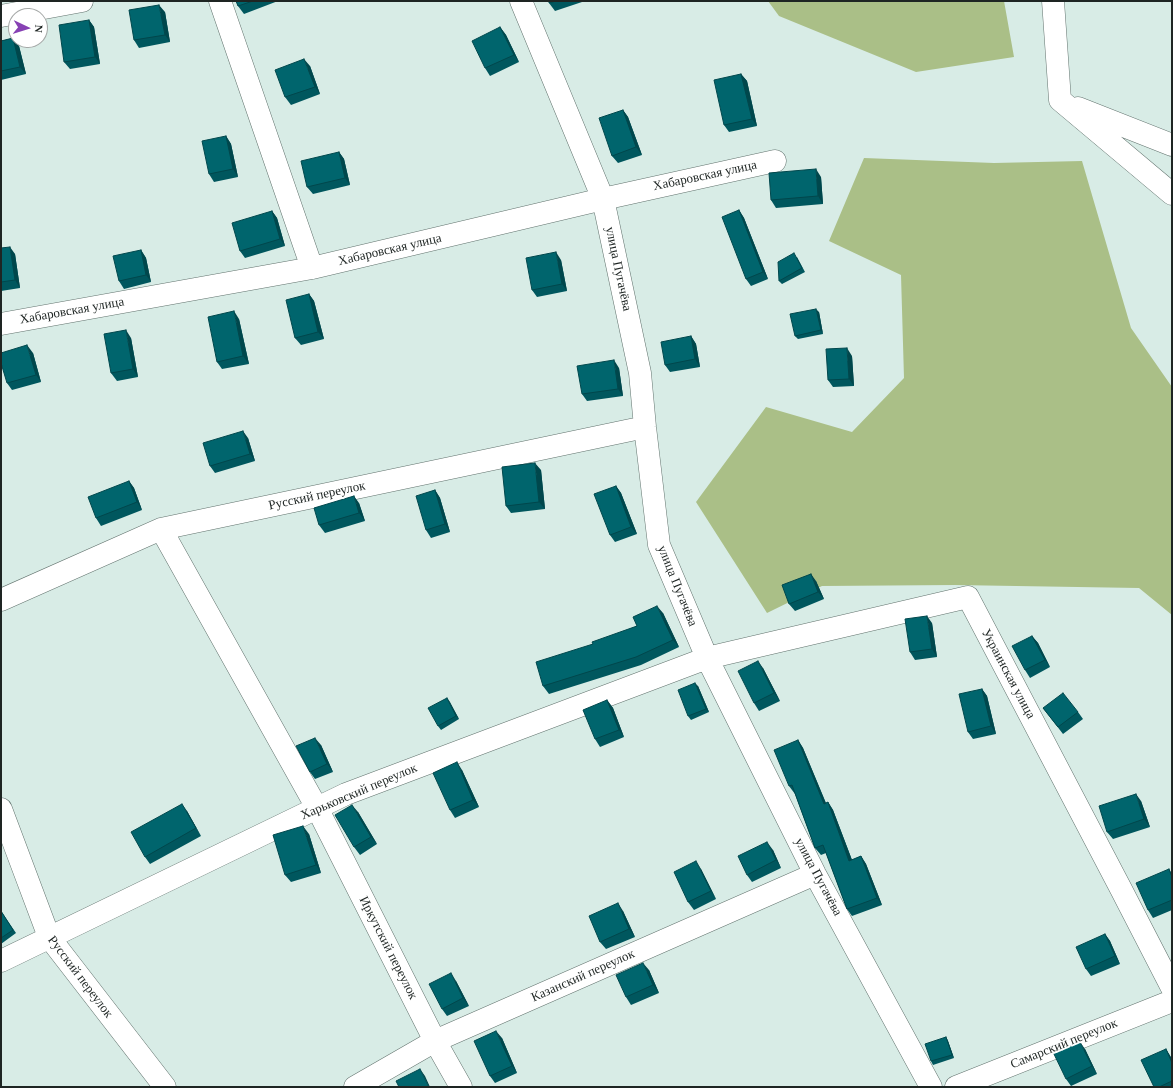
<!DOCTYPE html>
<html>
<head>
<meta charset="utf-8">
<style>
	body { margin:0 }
	#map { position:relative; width:1173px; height:1088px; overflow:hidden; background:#d8ece6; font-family:"Times New Roman",serif }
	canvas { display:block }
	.frame { position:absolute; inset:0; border:2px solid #1e2523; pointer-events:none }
	.north { position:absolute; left:8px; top:8px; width:40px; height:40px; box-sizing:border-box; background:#fff; border:1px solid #a5a8a7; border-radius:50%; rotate:94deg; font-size:11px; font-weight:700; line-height:16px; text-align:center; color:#1e2523 }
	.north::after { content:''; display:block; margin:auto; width:14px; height:18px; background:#8741b4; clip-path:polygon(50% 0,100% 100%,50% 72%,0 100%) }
</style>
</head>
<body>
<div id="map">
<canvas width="1173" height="1088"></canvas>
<div class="frame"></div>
<div class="north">N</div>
</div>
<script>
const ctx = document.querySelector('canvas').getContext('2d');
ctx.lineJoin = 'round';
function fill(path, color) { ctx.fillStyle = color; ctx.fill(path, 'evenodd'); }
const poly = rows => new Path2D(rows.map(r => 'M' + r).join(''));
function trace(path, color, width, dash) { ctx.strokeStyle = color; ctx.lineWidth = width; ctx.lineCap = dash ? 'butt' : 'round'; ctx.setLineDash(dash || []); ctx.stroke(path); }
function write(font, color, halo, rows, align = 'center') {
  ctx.font = font + ' "Times New Roman",serif'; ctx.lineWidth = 4; ctx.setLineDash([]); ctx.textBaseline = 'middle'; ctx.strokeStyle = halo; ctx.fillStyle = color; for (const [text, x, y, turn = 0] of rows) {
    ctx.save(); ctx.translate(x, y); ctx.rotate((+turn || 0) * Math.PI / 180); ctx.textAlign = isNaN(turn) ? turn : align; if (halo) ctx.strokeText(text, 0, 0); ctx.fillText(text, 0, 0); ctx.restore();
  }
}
fill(poly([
	[768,1,1004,1,1014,57,916,72,779,16],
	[864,158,994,163,1082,161,1131,328,1172,387,1172,615,1139,588,955,585,822,586,767,613,696,502,766,407,852,432,904,378,901,275,829,241]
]), '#aabf87');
const street = poly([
	[220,1,312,268],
	[521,1,603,199,640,373,645,427,659,545,707,658,815,874,931,1087],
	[1053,1,1060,100,1172,194],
	[1,16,82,1],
	[1078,108,1172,145],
	[1,324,312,268,603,199,775,161],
	[161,529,317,808,435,1041,461,1087],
	[1,600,161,529,645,427],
	[1,809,49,937,165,1087],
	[1,961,346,794,707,658,968,597,1122,891,1172,988],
	[355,1087,435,1041,815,874],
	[956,1087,1172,1001]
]);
trace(street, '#62736e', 23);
trace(street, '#fff', 22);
fill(poly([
	[236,1,278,1,244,14,238,6],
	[549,1,585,1,555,11,549,3],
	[165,12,170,42,139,48,134,40],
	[89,20,94,27,100,64,70,69,64,62],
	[500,27,506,35,519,62,490,76,485,68],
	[13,38,19,46,26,74,1,80,1,41],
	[310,66,320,94,291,105,285,97],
	[741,74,747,81,757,126,729,132,724,125],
	[623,110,628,117,642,155,618,163,612,156],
	[226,136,231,144,238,177,214,182,209,174],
	[339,152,344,159,350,185,313,194,307,187],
	[821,177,823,204,776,208,771,200],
	[739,210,744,218,768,279,751,286,746,279],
	[272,211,277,218,285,246,245,258,240,251],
	[1,248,15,254,20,288,1,291],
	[141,250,146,258,151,282,124,289,119,281],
	[797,257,805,272,782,284,779,281],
	[561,260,567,291,537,297,532,290],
	[309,294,314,301,324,339,301,345,295,338],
	[819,312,823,334,798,339,795,336],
	[239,319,249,364,222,369,217,362],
	[691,336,696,344,700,367,670,372,665,365],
	[131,338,138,377,117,381,111,373],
	[33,353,41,382,12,390,7,383],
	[852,356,854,386,833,387,828,380],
	[619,368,623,396,587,401,582,394],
	[248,438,255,461,215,473,210,466],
	[541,470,545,509,511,513,506,506],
	[129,481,134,488,142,510,101,526,96,518],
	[616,486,621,493,637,534,615,542,610,535],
	[435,490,440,498,450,532,431,538,426,530],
	[359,503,365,521,325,533,319,525],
	[816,581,824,599,795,611,789,604],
	[663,613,679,647,641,665,549,694,543,686,593,644,637,626],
	[932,623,937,657,915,660,910,652],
	[1032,636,1038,643,1050,667,1030,678,1025,670],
	[763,668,780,701,759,711,754,703],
	[698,686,709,712,691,720,688,716],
	[982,689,987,696,996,734,973,739,968,732],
	[447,698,459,719,441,730,438,726],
	[607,700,613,708,624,737,600,747,595,739],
	[1043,708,1078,712,1083,719,1063,734],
	[798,740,803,748,826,803,828,802,833,810,852,860,861,856,866,864,882,905,852,916,847,909,826,853,821,855,815,848,795,794,789,786],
	[321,745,333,772,315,779,310,772],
	[462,770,479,807,455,818,450,810],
	[1141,801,1150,827,1113,839,1107,832],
	[187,811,201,836,150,864,145,857],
	[358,812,377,844,360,855,354,847],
	[309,834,321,873,291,882,285,875],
	[773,850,781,868,752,882,747,875],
	[701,869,716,899,694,910,688,902],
	[1169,869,1172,874,1172,910,1153,918,1148,910],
	[1,911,16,933,1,944],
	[623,911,635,937,606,949,600,942],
	[1105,934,1110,941,1120,964,1091,976,1086,969],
	[649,970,659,993,631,1005,626,997],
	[456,981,469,1006,447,1016,442,1009],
	[946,1037,948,1041,954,1058,933,1065,931,1061],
	[502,1038,517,1073,495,1083,490,1076],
	[1085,1049,1097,1074,1071,1086,1066,1079],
	[1166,1049,1172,1059,1172,1087,1154,1087]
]), '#00575e');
fill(poly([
	[159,5,165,12,170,42,165,35],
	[89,20,94,27,100,64,95,57],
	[500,27,506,35,519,62,514,55],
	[13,38,19,46,26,74,20,67],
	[304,59,310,66,320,94,315,87],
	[741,74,747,81,757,126,752,119],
	[623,110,628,117,642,155,636,147],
	[226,136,231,144,238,177,233,169],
	[339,152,344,159,350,185,345,178],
	[816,169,821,177,823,204,818,196],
	[739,210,744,218,768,279,763,272],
	[272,211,277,218,285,246,280,239],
	[10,247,15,254,20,288,15,280],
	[141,250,146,258,151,282,146,275],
	[556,252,561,260,567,291,562,284],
	[309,294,314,301,324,339,318,332],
	[816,309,819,312,823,334,821,330],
	[234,311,239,319,249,364,243,356],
	[126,330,131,338,138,377,133,369],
	[691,336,696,344,700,367,695,359],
	[27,345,33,353,41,382,36,375],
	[847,348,852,356,854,386,849,379],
	[614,360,619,368,623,396,618,389],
	[243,431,248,438,255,461,250,454],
	[535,463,541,470,545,509,539,502],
	[129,481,134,488,142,510,137,502],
	[616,486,621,493,637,534,631,527],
	[435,490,440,498,450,532,445,524],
	[354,496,359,503,365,521,359,513],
	[811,574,816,581,824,599,818,592],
	[657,606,663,613,679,647,673,640],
	[927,616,932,623,937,657,932,649],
	[1032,636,1038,643,1050,667,1045,660],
	[758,661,763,668,780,701,774,693],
	[695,683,698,686,709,712,706,709],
	[982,689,987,696,996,734,991,726],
	[447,698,450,702,459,719,456,716],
	[607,700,613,708,624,737,619,730],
	[315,738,321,745,333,772,327,764],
	[798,740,803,748,829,811,824,804],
	[457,762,462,770,479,807,473,800],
	[1136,794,1141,801,1150,827,1144,819],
	[828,802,833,810,855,868,849,861],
	[182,804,187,811,201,836,196,828],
	[352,805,358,812,377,844,371,837],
	[303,826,309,834,321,873,316,865],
	[767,842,773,850,781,868,776,860],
	[861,856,866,864,882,905,877,898],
	[696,861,701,869,716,899,711,891],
	[618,903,623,911,635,937,629,929],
	[1105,934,1110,941,1120,964,1115,956],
	[643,963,649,970,659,993,653,985],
	[451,973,456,981,469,1006,463,998],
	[496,1031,502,1038,517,1073,512,1066],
	[946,1037,948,1041,954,1058,952,1055],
	[1080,1042,1085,1049,1097,1074,1092,1066],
	[1166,1049,1172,1059,1172,1063],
	[420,1069,425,1076,430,1087,429,1087]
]), '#00474c');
const building = poly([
	[236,1,253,1,238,6,236,1],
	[549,1,556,1,549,3,549,1],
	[159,5,165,35,134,40,129,10,159,5],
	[89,20,95,57,64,62,59,25,89,20],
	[500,27,514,55,485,68,472,41,500,27],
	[13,38,20,67,1,71,1,41,13,38],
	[304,59,315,87,285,97,275,70,304,59],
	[741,74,752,119,724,125,714,80,741,74],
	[623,110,636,147,612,156,599,118,623,110],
	[226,136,233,169,209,174,202,141,226,136],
	[339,152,345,178,307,187,301,161,339,152],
	[816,169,818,196,771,200,769,173,816,169],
	[739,210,763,272,746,279,722,217,739,210],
	[272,211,280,239,240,251,232,223,272,211],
	[10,247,15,280,1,282,1,248,10,247],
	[141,250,146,275,119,281,113,256,141,250],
	[556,252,562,284,532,290,526,258,556,252],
	[794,253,802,268,779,281,778,262,794,253],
	[309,294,318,332,295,338,286,300,309,294],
	[816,309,821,330,795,336,790,314,816,309],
	[234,311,243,356,217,362,208,317,234,311],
	[126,330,133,369,111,373,104,334,126,330],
	[691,336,695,359,665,365,661,342,691,336],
	[27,345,36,375,7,383,1,363,1,353,27,345],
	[847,348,849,379,828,380,826,349,847,348],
	[614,360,618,389,582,394,577,366,614,360],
	[243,431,250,454,210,466,203,443,243,431],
	[535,463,539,502,506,506,502,467,535,463],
	[129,481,137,502,96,518,88,497,129,481],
	[616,486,631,527,610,535,594,494,616,486],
	[435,490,445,524,426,530,416,496,435,490],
	[354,496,359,513,319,525,314,508,354,496],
	[811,574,818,592,789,604,782,585,811,574],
	[657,606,673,640,636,657,543,686,536,662,593,644,592,642,637,626,633,617,657,606],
	[927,616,932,649,910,652,905,619,927,616],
	[1032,636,1045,660,1025,670,1012,646,1032,636],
	[758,661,774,693,754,703,738,671,758,661],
	[695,683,706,709,688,716,678,690,695,683],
	[982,689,991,726,968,732,959,694,982,689],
	[1063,693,1078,712,1058,727,1043,708,1063,693],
	[447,698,456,716,438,726,428,708,447,698],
	[607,700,619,730,595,739,583,710,607,700],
	[315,738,327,764,310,772,296,746,315,738],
	[798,740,824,804,828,802,849,861,861,856,877,898,847,909,823,845,815,848,792,785,789,786,774,750,798,740],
	[457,762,473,800,450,810,433,773,457,762],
	[1136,794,1144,819,1107,832,1099,806,1136,794],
	[182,804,196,828,145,857,131,832,182,804],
	[352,805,371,837,354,847,335,815,352,805],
	[303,826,316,865,285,875,273,835,303,826],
	[767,842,776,860,747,875,738,856,767,842],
	[696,861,711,891,688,902,674,872,696,861],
	[1169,869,1172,877,1172,900,1148,910,1136,883,1169,869],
	[618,903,629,929,600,942,589,916,618,903],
	[1,911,13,930,1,938,1,911],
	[1105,934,1115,956,1086,969,1076,947,1105,934],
	[643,963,653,985,626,997,616,975,643,963],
	[451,973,463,998,442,1009,429,984,451,973],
	[496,1031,512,1066,490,1076,474,1041,496,1031],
	[946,1037,952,1055,931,1061,925,1044,946,1037],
	[1080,1042,1092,1066,1066,1079,1053,1052,1080,1042],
	[1166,1049,1172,1063,1172,1081,1159,1087,1154,1087,1141,1060,1166,1049],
	[420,1069,429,1087,399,1087,396,1081,420,1069]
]);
fill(building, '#00656d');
trace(building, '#00474c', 1);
write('13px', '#1e2523', '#fff', [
	["Хабаровская улица",705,176,-12],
	["Хабаровская улица",390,250,-13],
	["улица Пугачёва",618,269,78],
	["Хабаровская улица",72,311,-10],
	["Русский переулок",317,496,-12],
	["улица Пугачёва",677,586,68],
	["Украинская улица",1008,674,62],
	["Харьковский переулок",359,792,-23],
	["улица Пугачёва",818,877,62],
	["Иркутский переулок",388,948,63],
	["Казанский переулок",583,976,-24],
	["Русский переулок",80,977,53],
	["Самарский переулок",1064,1044,-22]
]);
</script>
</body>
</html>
